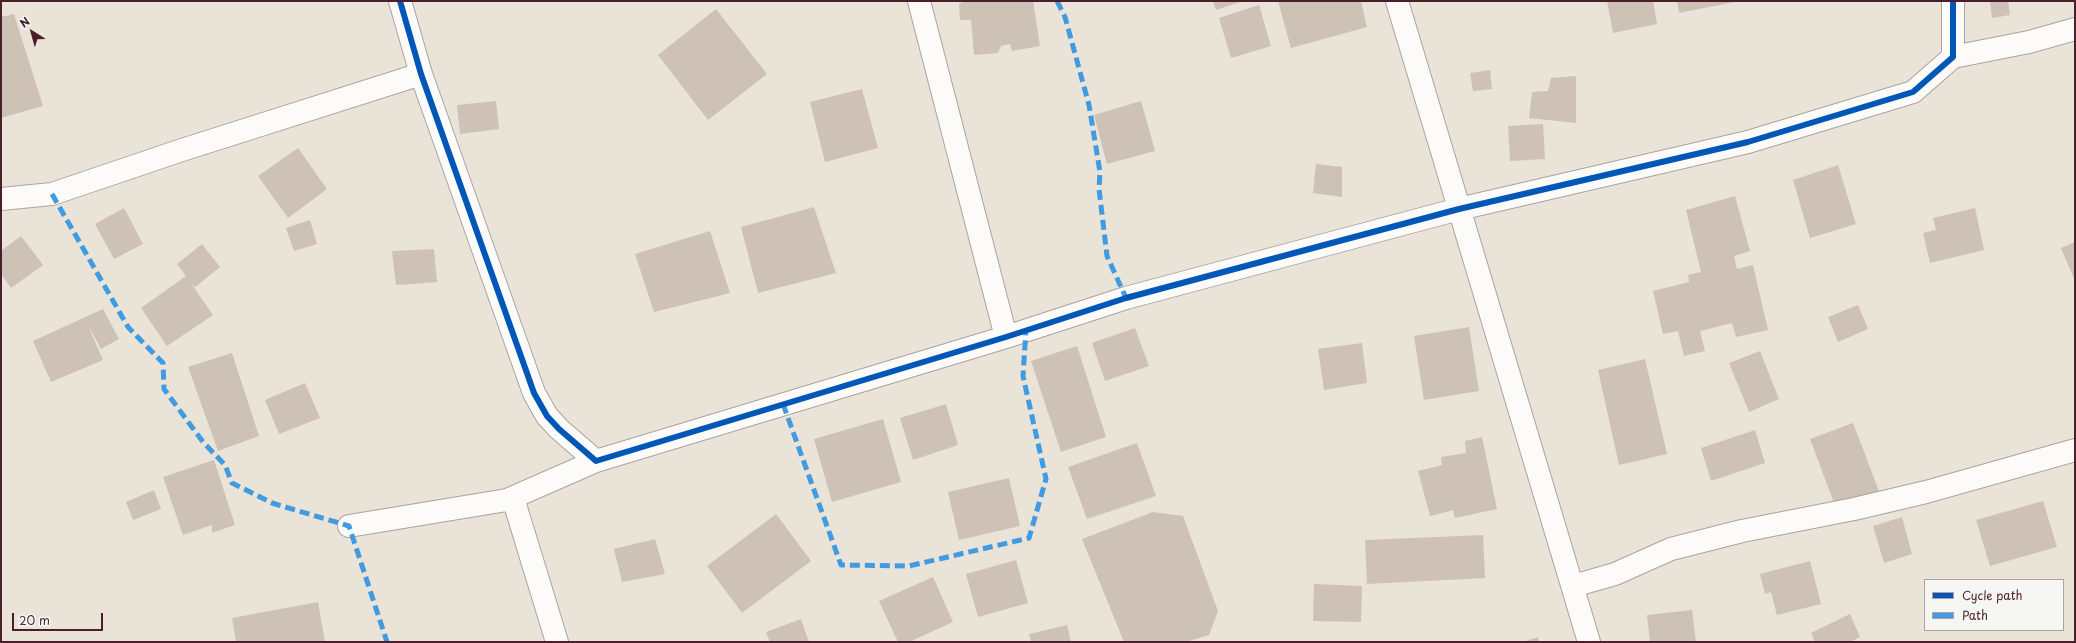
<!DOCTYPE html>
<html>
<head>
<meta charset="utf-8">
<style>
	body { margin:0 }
	#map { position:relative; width:2076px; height:643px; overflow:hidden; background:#e9e3d8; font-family:"Playpen Sans",sans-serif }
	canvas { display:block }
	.frame { position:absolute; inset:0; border:2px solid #4a1f2b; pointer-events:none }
	.legend { position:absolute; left:1924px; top:579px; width:140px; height:52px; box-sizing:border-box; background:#f6f6f2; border:1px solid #b1a0a2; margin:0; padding:5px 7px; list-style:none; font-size:12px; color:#4a1f2b }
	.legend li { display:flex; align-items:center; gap:8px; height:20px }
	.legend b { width:20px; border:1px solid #b1a0a2 }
	.north { position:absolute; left:12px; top:12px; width:40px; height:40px; -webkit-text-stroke:3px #f6f6f2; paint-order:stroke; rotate:323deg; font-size:11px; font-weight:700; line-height:16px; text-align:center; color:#4a1f2b }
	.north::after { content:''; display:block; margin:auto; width:14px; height:18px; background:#4a1f2b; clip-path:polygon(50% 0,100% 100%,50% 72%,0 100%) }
	.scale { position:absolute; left:12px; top:613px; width:91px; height:18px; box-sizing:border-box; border:2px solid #4a1f2b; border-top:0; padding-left:5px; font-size:12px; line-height:14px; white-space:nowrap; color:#4a1f2b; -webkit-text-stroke:3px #f6f6f2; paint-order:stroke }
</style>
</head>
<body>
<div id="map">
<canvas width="2076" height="643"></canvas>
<div class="frame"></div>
<ul class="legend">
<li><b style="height:5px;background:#0057b8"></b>Cycle path</li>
<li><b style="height:5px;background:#409be1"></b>Path</li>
</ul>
<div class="north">N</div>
<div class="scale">20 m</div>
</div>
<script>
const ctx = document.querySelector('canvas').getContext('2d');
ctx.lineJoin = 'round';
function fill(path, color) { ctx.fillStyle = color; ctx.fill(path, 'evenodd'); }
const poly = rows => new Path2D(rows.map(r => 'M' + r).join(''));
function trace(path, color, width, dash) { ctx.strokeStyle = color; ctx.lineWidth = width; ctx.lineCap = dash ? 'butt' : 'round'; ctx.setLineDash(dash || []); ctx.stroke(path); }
fill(poly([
	[965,1,1033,1,1040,46,1012,51,1010,44,1001,46,998,53,974,55,971,20,960,20,959,4],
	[1213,1,1243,1,1216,10],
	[1278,1,1361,1,1367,27,1291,48],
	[1607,1,1653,1,1657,24,1613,33],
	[1677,1,1735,1,1735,2,1679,13],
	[1990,1,2008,1,2010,15,1992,18],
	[1259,5,1271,46,1231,58,1219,18],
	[716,9,767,74,708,120,658,55],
	[14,14,43,106,1,118,1,17],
	[1490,70,1492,89,1473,91,1470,73],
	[1576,76,1576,123,1529,118,1532,92,1548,91,1551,78],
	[862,89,878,148,825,162,810,102],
	[496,101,499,129,460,134,457,105],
	[1141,101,1155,151,1107,164,1094,115],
	[1543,124,1545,159,1510,161,1508,126],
	[298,148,327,189,288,218,258,176],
	[1316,164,1342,167,1342,197,1313,193],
	[1838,165,1856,224,1810,238,1793,180],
	[1735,196,1750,251,1734,256,1737,269,1753,265,1768,330,1736,337,1732,323,1700,331,1705,351,1684,356,1678,331,1663,334,1653,291,1689,282,1688,275,1701,272,1686,210],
	[814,207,836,273,758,293,741,227],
	[124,208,143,244,114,259,95,224],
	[1975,208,1984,250,1930,263,1923,233,1936,230,1933,218],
	[310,220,317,244,294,251,286,228],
	[710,231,730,293,654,312,635,254],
	[21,236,43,265,11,288,1,274,1,251],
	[2075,242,2075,281,2061,248],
	[202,244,220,267,195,287,190,282,213,315,167,346,141,308,186,276,177,264],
	[434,249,437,282,396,285,392,251],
	[1858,305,1868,329,1838,342,1828,317],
	[103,309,119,339,101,349,87,323,103,360,51,382,33,341],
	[1469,327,1479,391,1424,400,1414,336],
	[1135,328,1149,366,1105,381,1092,343],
	[1362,343,1367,383,1324,390,1318,349],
	[1077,346,1106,437,1061,452,1031,361],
	[1760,351,1779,399,1749,412,1729,363],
	[232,353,259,436,218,451,188,367],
	[1645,359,1667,454,1619,465,1598,370],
	[305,383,320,418,279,434,265,400],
	[946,404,958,445,913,460,900,418],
	[883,419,901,482,832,502,814,439],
	[1853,423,1879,491,1836,508,1810,439],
	[1755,430,1765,463,1711,481,1701,448],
	[1482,437,1497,509,1455,518,1453,510,1430,516,1418,471,1442,465,1441,457,1466,453,1465,441],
	[1137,443,1156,496,1087,519,1068,467],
	[214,460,235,525,212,533,212,525,183,535,163,477],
	[1009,478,1020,526,959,540,948,492],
	[154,490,161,509,133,520,126,502],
	[2043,501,2057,547,1990,566,1976,520],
	[1153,512,1183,516,1218,611,1209,635,1186,642,1124,642,1082,539],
	[776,514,811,561,742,613,707,566],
	[1902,517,1912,554,1884,563,1873,526],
	[1483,535,1485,578,1367,584,1365,540],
	[655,539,665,574,622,582,614,549],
	[1016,560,1028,603,978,617,966,574],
	[1810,561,1821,604,1777,615,1771,592,1765,594,1760,574],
	[933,577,953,622,909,642,898,642,879,601],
	[1314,584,1362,586,1361,622,1313,621],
	[318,602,325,642,236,642,232,618],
	[1692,610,1696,642,1650,642,1647,615],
	[1850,614,1860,637,1850,642,1815,642,1811,633],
	[801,619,809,642,770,642,766,632],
	[1067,625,1071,642,1031,642,1029,634],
	[1538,637,1539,642,1523,642]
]), '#cec2b6');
const minor = poly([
	[400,1,421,74,534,393,547,416,559,429,596,461,1006,337,1126,298,1459,209,1748,142,1913,92,1953,57,1953,1],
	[919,1,1006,337],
	[1397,1,1589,642],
	[1953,57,2029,42,2075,29],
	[1,199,52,194,182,150,421,74],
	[513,498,557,642],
	[349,526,507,500,596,461],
	[1573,586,1615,574,1671,549,1742,531,1854,509,1926,492,2075,450]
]);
trace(minor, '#aca39e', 24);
trace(minor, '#fcfbf9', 22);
trace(poly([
	[1057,1,1065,17,1089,105,1100,172,1099,189,1107,256,1126,298],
	[52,194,128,327,163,363,164,389,203,442,225,465,232,483,272,503,349,526,387,642],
	[783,404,841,565,909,566,1029,538,1046,479,1023,376,1026,330]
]), '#409be1', 5, [10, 5]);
trace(poly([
	[400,1,421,74,534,393,547,416,559,429,596,461,1006,337,1126,298,1459,209,1748,142,1913,92,1953,57,1953,1]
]), '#0057b8', 6);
</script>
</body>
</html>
